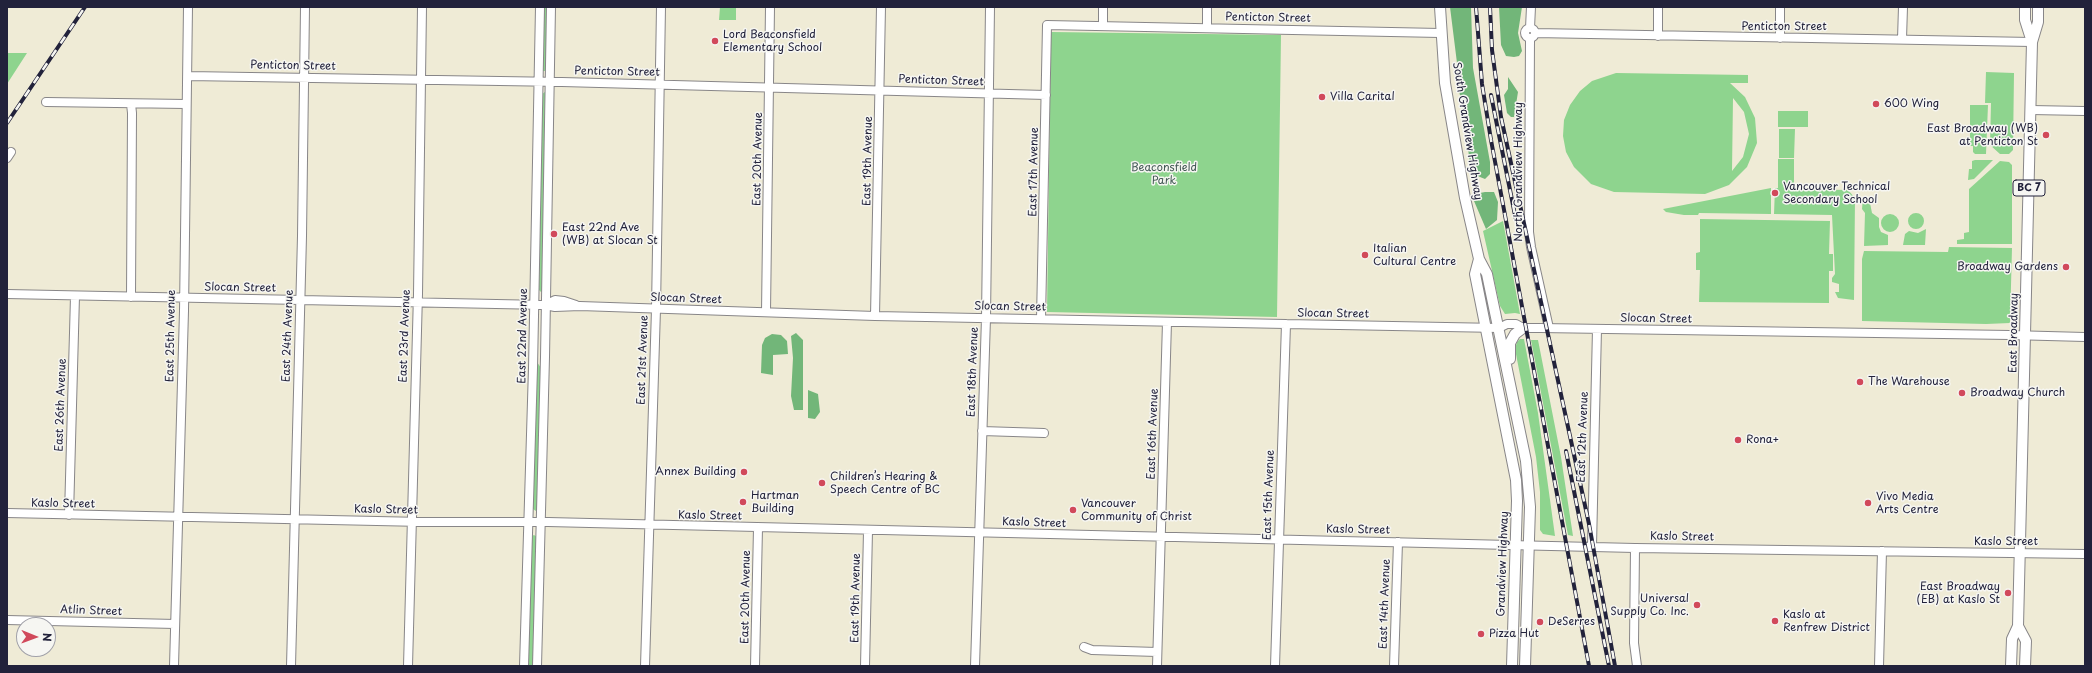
<!DOCTYPE html>
<html>
<head>
<meta charset="utf-8">
<style>
	body { margin:0 }
	#map { position:relative; width:2092px; height:673px; overflow:hidden; background:#efebd6; font-family:"Playpen Sans",sans-serif }
	canvas { display:block }
	.frame { position:absolute; inset:0; border:8px solid #22223b; pointer-events:none }
	.north { position:absolute; left:16px; top:617px; width:40px; height:40px; box-sizing:border-box; background:#f6f6f2; border:1px solid #a1a1a9; border-radius:50%; rotate:91deg; font-size:11px; font-weight:700; line-height:16px; text-align:center; color:#22223b }
	.north::after { content:''; display:block; margin:auto; width:14px; height:18px; background:#d1495b; clip-path:polygon(50% 0,100% 100%,50% 72%,0 100%) }
</style>
</head>
<body>
<div id="map">
<canvas width="2092" height="673"></canvas>
<div class="frame"></div>
<div class="north">N</div>
</div>
<script>
const ctx = document.querySelector('canvas').getContext('2d');
ctx.lineJoin = 'round';
function fill(path, color) { ctx.fillStyle = color; ctx.fill(path, 'evenodd'); }
const poly = rows => new Path2D(rows.map(r => 'M' + r).join(''));
function trace(path, color, width, dash) { ctx.strokeStyle = color; ctx.lineWidth = width; ctx.lineCap = dash ? 'butt' : 'round'; ctx.setLineDash(dash || []); ctx.stroke(path); }
function write(font, color, halo, rows, align = 'center') {
  ctx.font = font + ' "Playpen Sans",sans-serif'; ctx.lineWidth = 3; ctx.setLineDash([]); ctx.textBaseline = 'middle'; ctx.strokeStyle = halo; ctx.fillStyle = color; for (const [text, x, y, turn = 0] of rows) {
    ctx.save(); ctx.translate(x, y); ctx.rotate((+turn || 0) * Math.PI / 180); ctx.textAlign = isNaN(turn) ? turn : align; if (halo) ctx.strokeText(text, 0, 0); ctx.fillText(text, 0, 0); ctx.restore();
  }
}
fill(poly([
	[543,7,548,7,547,71,543,71],
	[720,7,736,7,736,20,719,20],
	[1051,32,1281,35,1277,317,1047,312],
	[7,53,27,53,7,84],
	[1986,72,2014,73,2013,150,2009,154,2000,154,1990,145,1991,103,1985,103],
	[1616,73,1748,75,1748,83,1730,83,1745,97,1755,118,1757,143,1747,167,1729,185,1705,194,1614,192,1591,184,1574,167,1566,152,1563,136,1564,120,1570,105,1580,91,1592,81],
	[1733,98,1744,112,1749,134,1743,157,1732,171],
	[545,92,543,291,541,292,539,290,542,94],
	[1970,105,1988,105,1986,154,1975,154,1973,152,1973,146,1970,146],
	[1778,111,1808,111,1808,127,1778,127],
	[1779,129,1795,129,1794,158,1779,158],
	[1778,159,1794,159,1794,189,1848,190,1855,198,1854,300,1838,298,1835,292,1839,292,1839,284,1832,282,1832,278,1835,274,1832,215,1774,214,1775,188,1778,188],
	[1975,160,1993,160,1974,179,1968,180,1969,169,1972,169,1972,161],
	[2000,161,2009,162,2012,165,2012,244,1957,244,1957,240,1964,239,1964,233,1969,232,1969,189],
	[1771,188,1771,214,1699,213,1698,215,1684,215,1666,212,1663,209],
	[1863,198,1869,198,1872,213,1879,218,1879,227,1881,232,1888,235,1888,245,1864,246,1865,213,1862,209],
	'1908 221a8 8 0 1 1 16 0a8 8 0 1 1-16 0Z',
	'1881 223a9 9 0 1 1 18 0a9 9 0 1 1-18 0Z',
	[1700,219,1830,221,1829,254,1833,254,1833,271,1829,271,1829,303,1699,302,1700,270,1696,270,1696,253,1700,252],
	[1503,221,1520,314,1515,313,1505,314,1500,306,1483,231],
	[1926,229,1925,245,1903,245,1905,234,1909,231,1918,233],
	[1949,247,2012,248,2010,323,1986,324,1862,321,1862,259,1864,251,1948,252],
	[1520,339,1524,339,1538,413,1555,536,1543,534,1540,530,1540,492,1536,457,1515,349,1517,342],
	[1531,340,1538,340,1561,457,1573,536,1568,535],
	[537,362,541,368,538,508,536,511,533,509],
	[534,535,537,537,533,666,528,666,532,536]
]), '#8ed48e');
fill(poly([
	[1450,7,1471,7,1473,68,1490,162,1490,174,1485,179,1475,175,1470,165,1464,114,1455,72,1457,63],
	[1499,7,1522,7,1518,33,1522,51,1519,56,1514,57,1506,56,1501,45],
	[1508,77,1518,92,1514,117,1511,117,1507,113,1504,95,1508,89],
	[1485,192,1494,192,1498,202,1497,220,1486,229,1474,201,1475,194],
	[796,333,803,340,803,410,794,410,791,396,793,358,791,336],
	[772,334,781,335,787,341,788,354,773,355,773,375,761,373,762,345,765,338],
	[808,390,818,394,820,412,815,419,808,418]
]), '#72b679');
const minor = poly([
	[1103,7,1103,26],
	'1525 33a5 5 0 1 1 10 0a5 5 0 1 1-10 0Z',
	[1207,28,1207,7],
	[1530,28,1531,7],
	[1535,33,2032,42],
	[1658,36,1658,7],
	[1530,38,1529,232,1531,247,1549,328],
	[1780,38,1780,7],
	[1902,39,1903,7],
	[188,76,562,82,1046,95],
	[46,102,186,104],
	[2031,110,2085,111],
	[7,158,11,152],
	[7,294,545,305,555,307,580,306,875,316,1286,324,1499,328,1507,324,1516,324,1523,328,1540,328,2010,335,2085,337],
	[131,297,132,113,131,104],
	[545,305,555,300,564,301,576,305],
	[766,312,770,7],
	[875,316,881,7],
	[1041,319,1047,25,1440,33],
	[982,431,1044,433],
	[7,513,423,522,548,522,1635,548,2085,554],
	[69,515,75,296],
	[1592,546,1597,329],
	[1635,548,1634,643,1637,666],
	[7,620,175,624],
	[1084,647,1092,650,1157,652],
	[174,666,184,311,188,7],
	[291,666,302,236,305,7],
	[408,666,418,294,422,7],
	[524,666,533,368,540,7],
	[537,666,545,357,551,7],
	[645,666,656,309,661,7],
	[755,666,758,528],
	[865,666,868,531],
	[975,666,986,318,990,7],
	[1157,666,1167,322],
	[1275,666,1286,324],
	[1394,666,1398,542],
	[1879,666,1882,551]
]);
const major = poly([
	[1440,7,1445,83,1465,198,1479,259,1487,274,1526,461,1530,507,1525,666],
	[2025,7,2025,20,2032,42],
	[1479,259,1475,274,1516,480,1517,501,1512,666],
	[1510,359,1510,343,1515,334,1523,328],
	[2018,626,2026,641,2025,666],
	[2011,666,2012,639,2018,626,2032,42,2038,22,2038,7]
]);
trace(minor, '#888688', 10);
trace(major, '#888688', 12);
trace(minor, '#fff', 8);
trace(major, '#fff', 10);
const rail = poly([
	[1476,7,1482,84,1491,140,1589,666],
	[1490,7,1492,50,1501,117,1589,524,1615,666],
	[1491,95,1516,220],
	[7,123,85,7],
	[1566,451,1609,666]
]);
trace(rail, '#22223b', 4);
trace(rail, '#f6f6f2', 2.5, [8]);
for (const [x, y, r, color] of [
	[715,41,4,"#d1495b"],
	[1322,97,4,"#d1495b"],
	[1876,104,4,"#d1495b"],
	[2046,135,4,"#d1495b"],
	[1775,193,4,"#d1495b"],
	[554,234,4,"#d1495b"],
	[1365,255,4,"#d1495b"],
	[2066,267,4,"#d1495b"],
	[1860,382,4,"#d1495b"],
	[1962,393,4,"#d1495b"],
	[1738,440,4,"#d1495b"],
	[744,472,4,"#d1495b"],
	[822,483,4,"#d1495b"],
	[743,502,4,"#d1495b"],
	[1868,503,4,"#d1495b"],
	[1073,510,4,"#d1495b"],
	[2008,593,4,"#d1495b"],
	[1697,605,4,"#d1495b"],
	[1775,621,4,"#d1495b"],
	[1540,622,4,"#d1495b"],
	[1481,634,4,"#d1495b"]
]) { const dot = new Path2D(); dot.arc(x, y, r, 0, 2 * Math.PI); ctx.fillStyle = color; ctx.fill(dot); trace(dot, '#f6f6f2', 1.5); }
for (const [x, y, w] of [
	[2029,188,32]
]) { const box = new Path2D(); box.roundRect(x - w / 2, y - 8, w, 16, 3); ctx.fillStyle = '#f6f6f2'; ctx.fill(box); trace(box, '#22223b', 1); }
write('bold 10px', '#22223b', null, [
	["BC 7",2029,188]
]);
write('11px', '#22223b', '#f6f6f2', [
	["Penticton Street",1268,18,1],
	["Penticton Street",1784,27],
	["Penticton Street",293,66,1],
	["Penticton Street",617,72,1],
	["Penticton Street",941,81,2],
	["South Grandview Highway",1467,131,81],
	["East 20th Avenue",758,159,-89],
	["East 19th Avenue",868,161,-89],
	["East 17th Avenue",1034,172,-89],
	["North Grandview Highway",1519,172,-90],
	["Slocan Street",240,288,1],
	["Slocan Street",686,299,2],
	["Slocan Street",1010,307,1],
	["Slocan Street",1333,314,1],
	["Slocan Street",1656,319,1],
	["East Broadway",2014,333,-89],
	["East 25th Avenue",171,336,-89],
	["East 24th Avenue",288,336,-88],
	["East 23rd Avenue",405,336,-88],
	["East 22nd Avenue",523,336,-89],
	["East 21st Avenue",643,360,-88],
	["East 18th Avenue",973,372,-88],
	["East 26th Avenue",61,405,-88],
	["East 16th Avenue",1153,434,-88],
	["East 12th Avenue",1583,437,-88],
	["East 15th Avenue",1269,495,-88],
	["Kaslo Street",63,504,1],
	["Kaslo Street",386,510,1],
	["Kaslo Street",710,516,1],
	["Kaslo Street",1034,523,2],
	["Kaslo Street",1358,530,1],
	["Kaslo Street",1682,537,1],
	["Kaslo Street",2006,542],
	["Grandview Highway",1503,564,-88],
	["East 20th Avenue",746,597,-89],
	["East 19th Avenue",856,598,-89],
	["East 14th Avenue",1385,604,-88],
	["Atlin Street",91,611,2]
]);
write('11px', '#22223b', '#f6f6f2', [
	["Lord Beaconsfield",723,35],
	["Elementary School",723,48],
	["Villa Carital",1330,97],
	["600 Wing",1884,104],
	["East Broadway (WB)",2038,129,"right"],
	["at Penticton St",2038,142,"right"],
	["Vancouver Technical",1783,187],
	["Secondary School",1783,200],
	["East 22nd Ave",562,228],
	["(WB) at Slocan St",562,241],
	["Italian",1373,249],
	["Cultural Centre",1373,262],
	["Broadway Gardens",2058,267,"right"],
	["The Warehouse",1868,382],
	["Broadway Church",1970,393],
	["Rona+",1746,440],
	["Annex Building",736,472,"right"],
	["Children’s Hearing &",830,477],
	["Speech Centre of BC",830,490],
	["Hartman",751,496],
	["Building",751,509],
	["Vivo Media",1876,497],
	["Arts Centre",1876,510],
	["Vancouver",1081,504],
	["Community of Christ",1081,517],
	["East Broadway",2000,587,"right"],
	["(EB) at Kaslo St",2000,600,"right"],
	["Universal",1689,599,"right"],
	["Supply Co. Inc.",1689,612,"right"],
	["Kaslo at",1783,615],
	["Renfrew District",1783,628],
	["DeSerres",1548,622],
	["Pizza Hut",1489,634]
], 'left');
write('11px', '#425754', '#f6f6f2', [
	["Beaconsfield",1164,168],
	["Park",1164,181]
]);
</script>
</body>
</html>
